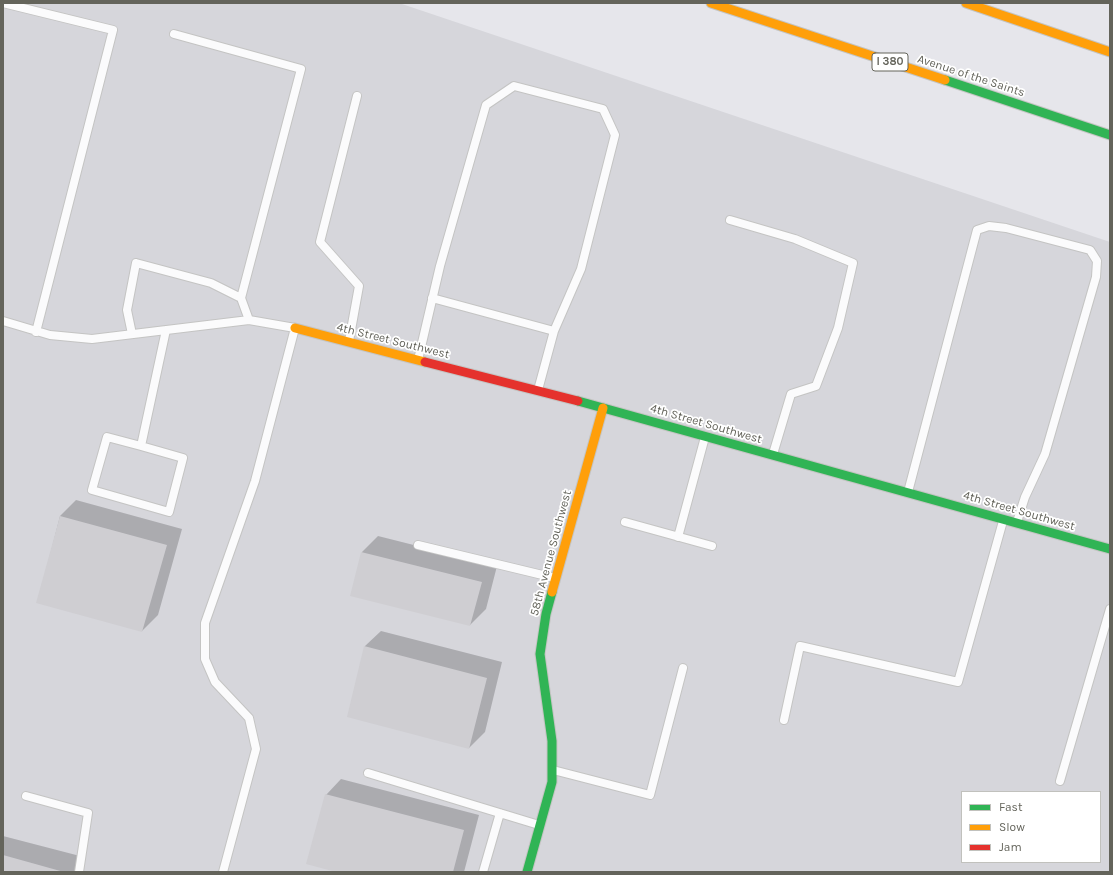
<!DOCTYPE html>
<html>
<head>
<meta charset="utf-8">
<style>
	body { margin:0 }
	#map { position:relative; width:1113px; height:875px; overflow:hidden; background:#e6e6eb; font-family:Karla,sans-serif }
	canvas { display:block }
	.frame { position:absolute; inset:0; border:4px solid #64645b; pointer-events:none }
	.legend { position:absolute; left:961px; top:791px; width:140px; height:72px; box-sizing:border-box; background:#fff; border:1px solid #c1c1bd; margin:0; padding:5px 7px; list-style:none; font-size:12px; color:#64645b }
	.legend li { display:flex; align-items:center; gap:8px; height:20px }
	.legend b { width:20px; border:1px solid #c1c1bd }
</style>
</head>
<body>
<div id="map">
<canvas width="1113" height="875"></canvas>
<div class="frame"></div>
<ul class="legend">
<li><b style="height:5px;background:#30b455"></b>Fast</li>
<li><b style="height:5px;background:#ff9f0a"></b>Slow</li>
<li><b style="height:5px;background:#e5322d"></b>Jam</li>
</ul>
</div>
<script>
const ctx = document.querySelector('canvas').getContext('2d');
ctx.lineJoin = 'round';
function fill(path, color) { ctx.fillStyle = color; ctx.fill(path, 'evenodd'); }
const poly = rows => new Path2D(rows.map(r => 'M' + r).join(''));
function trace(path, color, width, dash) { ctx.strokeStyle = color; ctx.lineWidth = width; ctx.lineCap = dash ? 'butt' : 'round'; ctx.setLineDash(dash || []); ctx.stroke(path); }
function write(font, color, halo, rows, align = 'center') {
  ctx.font = font + ' Karla,sans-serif'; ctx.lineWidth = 3.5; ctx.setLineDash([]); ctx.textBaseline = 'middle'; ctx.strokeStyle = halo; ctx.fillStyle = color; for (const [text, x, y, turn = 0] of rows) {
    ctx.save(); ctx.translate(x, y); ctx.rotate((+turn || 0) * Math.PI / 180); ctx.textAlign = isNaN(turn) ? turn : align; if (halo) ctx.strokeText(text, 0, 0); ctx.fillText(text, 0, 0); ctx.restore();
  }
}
fill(poly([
	[3,3,399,3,1110,242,1110,872,3,872],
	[962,792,1100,792,1100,862,962,862]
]), '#d6d6db');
fill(poly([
	[76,500,182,529,158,615,142,631,38,602,60,516],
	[378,536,497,566,486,609,470,625,351,595,362,552],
	[381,631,502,662,485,732,469,748,348,716,365,646],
	[341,779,479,815,464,872,340,872,326,795],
	[3,836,80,856,76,872,3,872]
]), '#0003');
fill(poly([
	[60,516,167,545,142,632,36,603],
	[361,552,482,582,470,626,350,596],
	[364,646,487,678,469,749,347,717],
	[325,794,464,830,453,872,336,872,306,864],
	[3,855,64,872,3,872]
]), '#cfced2');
const lane = poly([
	[3,3,113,30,36,332],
	[174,34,301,69,241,298,249,320],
	[730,220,795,239,853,263,838,328,816,386,791,394,773,454],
	[432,298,554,331],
	[3,321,50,335,92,339,249,320,295,328,255,481,205,623,205,659,215,682,249,718,256,749,223,872],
	[132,334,127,310,136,263,211,283,241,298],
	[349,341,359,286,320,242,357,96],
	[418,360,440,266,486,105,514,86,603,109,615,135,581,269,554,331,538,390],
	[141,446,183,458,169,512,92,490,107,437,141,446,166,330],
	[908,492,977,230,989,226,1006,228,1090,250,1097,261,1096,277,1045,454,1025,497,1017,522],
	[625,522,712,546],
	[678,537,705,437],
	[418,545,555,578],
	[784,720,800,646,958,682,1003,521],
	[553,770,650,795,683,668],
	[368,773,539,825],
	[1060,781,1110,609],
	[26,796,88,813,79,872],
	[483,872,500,813]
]);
const fast = poly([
	[945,80,1110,135],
	[578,401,1110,549],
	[527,872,552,782,552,741,540,654,546,614,552,592]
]);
const slow = poly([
	[711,3,945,80],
	[966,3,1110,52],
	[295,328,425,362],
	[552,592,603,408]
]);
const jam = poly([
	[425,362,578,401]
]);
trace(lane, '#c4c4c3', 10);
trace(fast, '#c4c4c2', 11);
trace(slow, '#c4c4c2', 11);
trace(jam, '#c4c4c2', 11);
trace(lane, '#fbfbfc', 8);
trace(fast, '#30b455', 9);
trace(slow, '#ff9f0a', 9);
trace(jam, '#e5322d', 9);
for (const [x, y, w] of [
	[890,62,36]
]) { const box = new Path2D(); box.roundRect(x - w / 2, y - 9, w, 18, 3); ctx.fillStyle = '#fff'; ctx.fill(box); trace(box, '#64645b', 1); }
write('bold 11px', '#64645b', null, [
	["I 380",890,62]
]);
write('12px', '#64645b', '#fff', [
	["Avenue of the Saints",971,76,18],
	["4th Street Southwest",393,341,14],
	["4th Street Southwest",706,424,16],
	["4th Street Southwest",1019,511,16],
	["58th Avenue Southwest",551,553,-75]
]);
</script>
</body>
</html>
